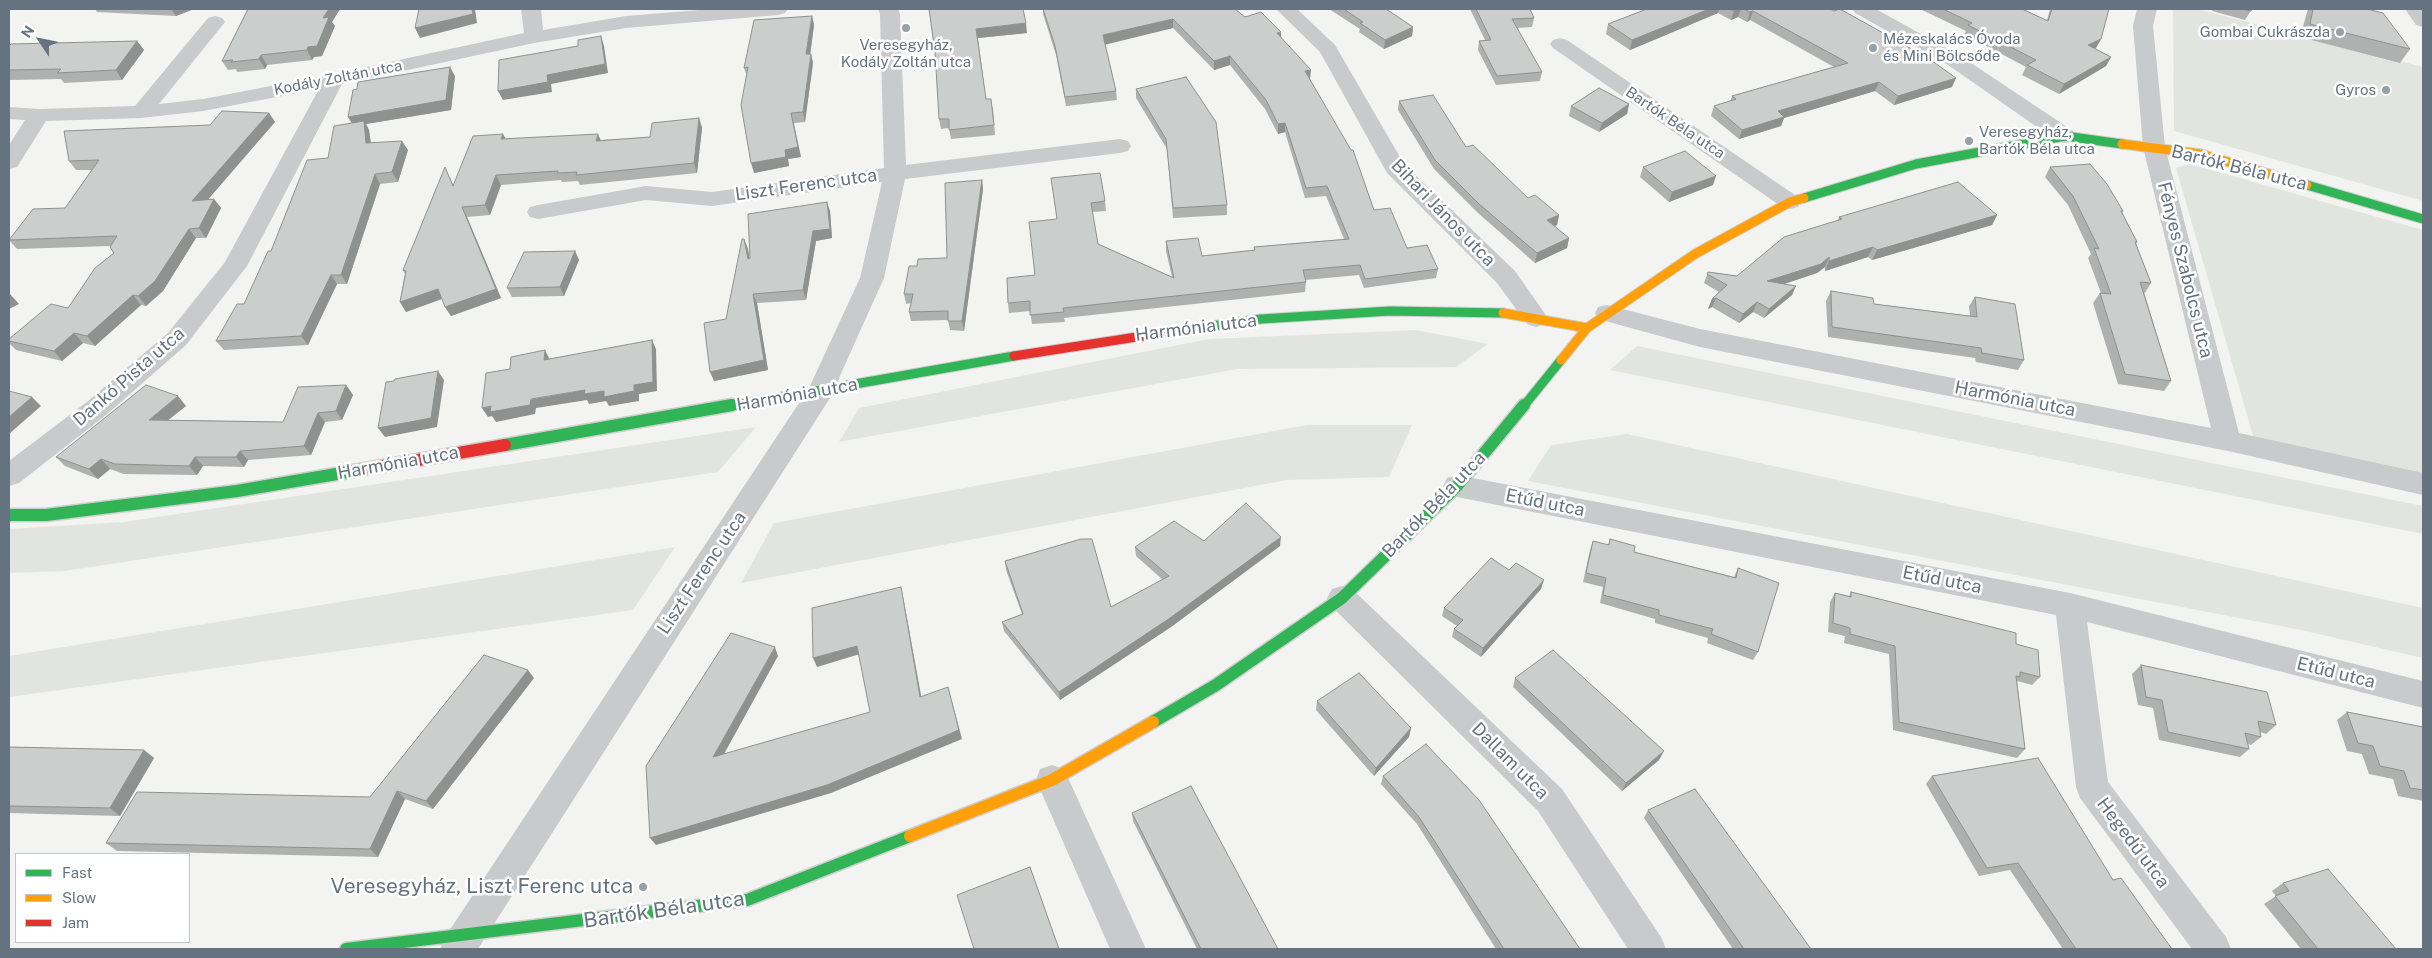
<!DOCTYPE html>
<html>
<head>
<meta charset="utf-8">
<style>
	body { margin:0 }
	#map { position:relative; width:2432px; height:958px; overflow:hidden; background:#f3f3f1; font-family:"Public Sans",sans-serif }
	canvas { display:block }
	.frame { position:absolute; inset:0; border:10px solid #64737f; pointer-events:none }
	.legend { position:absolute; left:15px; top:853px; width:175px; height:90px; box-sizing:border-box; background:#fff; border:1px solid #c1c7cc; margin:0; padding:6px 9px; list-style:none; font-size:15px; color:#64737f }
	.legend li { display:flex; align-items:center; gap:10px; height:25px }
	.legend b { width:25px; border:1px solid #c1c7cc }
	.north { position:absolute; left:15px; top:15px; width:50px; height:50px; -webkit-text-stroke:4px #fff; paint-order:stroke; rotate:304deg; font-size:14px; font-weight:700; line-height:20px; text-align:center; color:#64737f }
	.north::after { content:''; display:block; margin:auto; width:18px; height:22px; background:#64737f; clip-path:polygon(50% 0,100% 100%,50% 72%,0 100%) }
</style>
</head>
<body>
<div id="map">
<canvas width="2432" height="958"></canvas>
<div class="frame"></div>
<ul class="legend">
<li><b style="height:6px;background:#30b455"></b>Fast</li>
<li><b style="height:6px;background:#ff9f0a"></b>Slow</li>
<li><b style="height:6px;background:#e5322d"></b>Jam</li>
</ul>
<div class="north">N</div>
</div>
<script>
const ctx = document.querySelector('canvas').getContext('2d');
ctx.lineJoin = 'round';
function fill(path, color) { ctx.fillStyle = color; ctx.fill(path, 'evenodd'); }
const poly = rows => new Path2D(rows.map(r => 'M' + r).join(''));
function trace(path, color, width, dash) { ctx.strokeStyle = color; ctx.lineWidth = width; ctx.lineCap = dash ? 'butt' : 'round'; ctx.setLineDash(dash || []); ctx.stroke(path); }
function write(font, color, halo, rows, align = 'center') {
  ctx.font = font + ' "Public Sans",sans-serif'; ctx.lineWidth = 5; ctx.setLineDash([]); ctx.textBaseline = 'middle'; ctx.strokeStyle = halo; ctx.fillStyle = color; for (const [text, x, y, turn = 0] of rows) {
    ctx.save(); ctx.translate(x, y); ctx.rotate((+turn || 0) * Math.PI / 180); ctx.textAlign = isNaN(turn) ? turn : align; if (halo) ctx.strokeText(text, 0, 0); ctx.fillText(text, 0, 0); ctx.restore();
  }
}
fill(poly([
	[2173,9,2197,9,2423,67,2423,201,2174,131],
	[2190,164,2423,230,2423,475,2254,439,2176,168],
	[1416,330,1488,344,1456,367,1237,369,839,442,859,408,1209,339],
	[1637,346,2423,506,2423,534,1610,370],
	[1307,425,1412,425,1389,477,1287,480,741,583,774,523],
	[756,427,718,472,64,571,9,573,9,529,124,522],
	[1627,434,2423,608,2423,658,2301,630,1528,481,1551,445],
	[675,547,633,610,9,697,9,656]
]), '#e2e5df');
const fastFar1 = poly([
	[2307,185,2423,219],
	[1804,198,1916,164,2065,136,2122,144],
	[1169,332,1261,319,1390,311,1503,313],
	[725,407,1014,356],
	[1523,407,1561,360]
]);
const fast = poly([
	[505,445,732,405],
	[9,515,46,515,237,491,354,471],
	[1153,722,1216,685,1342,598,1457,486,1524,405],
	[346,949,747,900,910,836]
]);
const slowFar1 = poly([
	[2122,144,2201,154,2307,185],
	[1503,313,1587,328],
	[1561,360,1587,328,1695,254,1790,202,1804,198]
]);
const slow = poly([
	[910,836,1052,780,1153,722]
]);
const jamFar1 = poly([
	[1014,356,1169,332]
]);
const jam = poly([
	[354,471,505,445]
]);
trace(fastFar1, '#cfcfcf', 11);
trace(fast, '#cfcfcf', 15);
trace(slowFar1, '#cfcfcf', 11);
trace(slow, '#cfcfcf', 15);
trace(jamFar1, '#cfcfcf', 11);
trace(jam, '#cfcfcf', 15);
fill(poly([
	[521,9,541,9,543,30,626,16,712,9,788,9,785,13,778,15,626,28,534,43,342,84,247,266,186,345,106,415,19,483,9,486,9,461,88,401,168,333,225,262,319,89,203,111,141,118,46,121,17,167,9,169,9,145,25,120,9,119,9,107,39,109,135,106,208,18,215,16,222,18,225,22,159,104,203,99,334,74,524,33,521,9],
	[878,9,898,9,900,14,906,165,1120,139,1128,141,1131,146,1128,151,1120,153,905,179,884,278,830,398,478,949,440,949,445,937,809,388,860,278,882,182,712,206,646,200,538,219,530,217,527,212,530,207,538,205,646,186,712,192,884,168,880,14,878,9],
	[1276,9,1297,9,1335,45,1404,164,1515,271,1548,318,1545,324,1536,327,1527,324,1497,283,1387,173,1320,52,1276,9],
	[1852,9,1876,9,1962,57,2073,131,2076,136,2073,141,2065,143,2057,141,1948,65,1855,13,1852,9],
	[2137,9,2157,9,2153,26,2165,147,2239,433,2423,473,2423,495,2228,451,1700,347,1598,319,1595,313,1598,307,1607,305,1700,329,2211,428,2143,147,2133,26,2137,9],
	[2405,9,2423,9,2423,27,2416,25,2405,9],
	[1560,38,1567,40,1798,197,1801,202,1798,207,1790,209,1782,207,1553,48,1550,44,1553,40,1560,38],
	[1457,475,2070,593,2423,681,2423,708,2087,622,2108,782,2226,937,2231,949,2192,949,2080,798,2076,787,2056,615,1457,497,1447,494,1443,486,1447,478,1457,475],
	[1342,586,1352,589,1562,789,1661,937,1666,949,1628,949,1538,811,1332,607,1327,598,1332,589,1342,586],
	[1052,765,1064,769,1146,949,1110,949,1036,780,1040,769,1052,765]
]), '#c8cacb');
trace(fastFar1, '#30b455', 9);
trace(fast, '#30b455', 12);
trace(slowFar1, '#ff9f0a', 9);
trace(slow, '#ff9f0a', 12);
trace(jamFar1, '#e5322d', 9);
trace(jam, '#e5322d', 12);
fill(poly([
	[95,9,194,9,176,16,97,12],
	[248,9,340,9,332,22,335,26,322,56,314,57,312,60,267,65,265,69,237,72,236,69,228,70,222,61],
	[929,9,1027,33,978,38,986,99,993,108,995,135,951,139,949,128,941,129,939,119,935,52],
	[1043,9,1235,9,1245,17,1281,37,1310,79,1374,210,1407,248,1438,269,1436,278,1364,288,1359,275,1305,280,1306,282,1305,292,1064,318,1065,322,1032,324,1030,311,1009,313,1008,303,1035,275,1057,219,1051,178,1105,201,1106,211,1092,212,1098,244,1172,277,1166,251,1166,241,1202,256,1254,250,1254,247,1344,239,1326,196,1305,198,1285,132,1278,134,1265,109,1230,65,1214,70,1173,28,1105,44,1116,91,1117,100,1066,106,1056,55,1043,14],
	[1329,9,1386,9,1413,27,1412,36,1384,49,1359,32,1360,29],
	[1470,9,1530,9,1534,18,1532,27,1517,28,1542,72,1540,81,1496,85,1478,50,1479,41,1485,40],
	[1647,9,1830,9,1952,87,1894,105,1875,91,1784,118,1781,126,1739,139,1711,116,1714,106,1730,102,1732,96,1834,67,1750,20,1747,22,1738,17,1731,20,1718,13,1630,50,1606,34,1608,24],
	[1920,9,2022,9,2047,20,2050,9,2109,9,2101,39,2095,49,2111,57,2106,66,2059,94,2022,75,2026,67,1964,34,1966,31],
	[2213,9,2252,9,2245,20,2212,11],
	[2308,9,2367,9,2410,49,2400,63,2300,37],
	[812,16,814,25,810,54,811,54,813,63,805,122,794,123,801,157,788,159,789,166,754,173,747,76,744,68],
	[137,41,144,50,122,80,64,83,61,79,9,80,9,46],
	[455,76,451,110,366,124,369,130,371,143,408,150,398,182,380,184,347,284,337,284,308,345,224,350,216,341,244,304,271,251,328,158,352,123,348,117],
	[1136,89,1227,205,1227,215,1173,218,1167,149,1136,98],
	[1399,101,1466,147,1528,198,1559,215,1557,225,1554,226,1569,238,1567,248,1535,263,1478,213,1434,169,1398,110],
	[1629,104,1627,114,1599,132,1569,116,1571,106],
	[269,113,275,122,208,199,214,199,221,208,206,238,196,238,163,291,146,306,141,305,95,346,83,343,62,361,16,350,9,343,9,339,68,308,114,253,110,246,17,249,9,240,9,239,65,208,92,170,76,170,69,161,210,125],
	[699,118,702,128,697,173,580,185,578,181,562,182,561,180,501,185,490,215,467,217,501,298,451,316,445,307,442,299,406,312,400,302,405,274,403,270,450,177,453,185,506,139,601,140,650,137],
	[1643,167,1713,185,1669,202,1640,177],
	[2050,167,2123,211,2122,213,2137,242,2136,244,2151,283,2145,293,2144,292,2171,381,2164,391,2118,384,2093,303,2100,293,2101,293,2088,258,2091,254,2068,205,2045,177],
	[982,180,983,189,964,331,950,330,948,320,911,321,909,312,911,303,906,304,904,294,917,266,947,258],
	[830,211,832,238,816,241,806,300,757,303,768,370,714,381,726,319,744,239,748,249,749,258],
	[1997,215,1992,225,1872,260,1868,257,1825,271,1825,267,1817,273,1784,284,1796,286,1792,295,1764,318,1753,312,1739,323,1712,307,1708,309,1712,299,1719,292,1704,283,1708,272,1737,276,1838,220,1839,217],
	[575,251,579,260,564,296,512,297,507,288],
	[1831,291,1874,304,1970,316,1969,306,1975,297,2024,360,2018,370,1976,362,1975,358,1828,337,1826,301],
	[346,385,353,395,342,420,325,422,311,455,248,460,244,467,203,466,197,475,124,474,110,469,98,479,65,466,56,457,186,406,168,420,283,422],
	[1610,539,1634,552,1734,577,1738,568,1758,652,1753,660,1707,643,1708,638,1655,623,1655,619,1600,603,1603,587,1583,582,1590,550,1593,541,1608,545],
	[1204,541,1280,546,1171,627,1060,700,1004,631,1002,622,1022,614,1006,570,1005,561,1111,607,1163,580,1136,556,1135,547],
	[1509,570,1541,589,1481,657,1452,637,1454,629,1457,626,1442,616,1444,608],
	[1851,592,2016,644,2040,677,2032,685,2017,681,2025,749,2017,758,1893,730,1889,654,1844,643,1845,636,1828,632,1830,602,1835,593,1849,596],
	[2141,665,2276,725,2266,734,2260,732,2261,737,2251,745,2248,744,2249,749,2240,757,2159,740,2153,708,2138,705,2132,674],
	[534,678,433,809,405,799,378,857,117,851,106,843,370,797],
	[1515,678,1659,760,1622,791,1513,687],
	[1317,701,1411,728,1409,737,1374,776,1316,710],
	[2347,712,2423,727,2423,801,2398,796,2393,779,2369,774,2362,754,2347,751,2337,720],
	[9,747,144,750,154,758,120,816,9,813],
	[1383,776,1580,949,1496,949,1417,824,1381,784],
	[1932,776,2113,880,2172,949,2063,949,2010,870,1979,876,1926,784],
	[1648,810,1811,949,1733,949,1644,818],
	[1132,813,1278,949,1197,949,1133,821],
	[2283,883,2396,949,2301,949,2264,904,2276,896,2272,891]
]), '#afb0b0');
fill(poly([
	[171,9,194,9,176,16],
	[329,9,340,9,332,22,335,26,322,56,314,57,312,60,307,50,323,18],
	[472,9,475,9,477,23,420,38,415,28],
	[1709,9,1719,9,1718,13,1630,50,1632,40],
	[1738,9,1741,9,1738,17,1731,20,1734,11],
	[1753,11,1750,20,1747,22,1750,12],
	[812,16,814,25,809,64,806,54],
	[1173,19,1173,28,1104,45,1103,35],
	[1026,23,1027,33,978,38,976,29],
	[1413,27,1412,36,1384,49,1385,40],
	[1281,32,1281,41,1277,33],
	[601,36,604,46,608,73,551,84,552,92,503,100,498,91,547,75],
	[2101,39,2096,48,2083,55,2088,45],
	[137,41,144,50,122,80,116,70],
	[811,54,813,63,805,122,803,112],
	[261,55,267,65,265,69,259,59],
	[1230,56,1230,65,1214,70,1214,61],
	[2111,57,2106,66,2059,94,2064,84],
	[450,67,455,76,451,110,366,124,369,130,372,153,348,117],
	[1311,70,1310,79,1305,71],
	[1956,78,1952,87,1894,105,1898,96],
	[1879,82,1875,91,1784,118,1781,126,1739,139,1742,130,1778,111],
	[1629,104,1627,114,1599,132,1602,123],
	[269,113,275,122,199,210,192,201],
	[791,113,801,157,788,159,789,166,754,173,751,163,785,150],
	[699,118,702,128,697,173,694,163],
	[1285,123,1285,132,1278,134,1278,124],
	[503,134,508,143,501,139],
	[598,134,602,143,596,141],
	[402,141,408,150,398,182,392,172],
	[375,174,380,184,347,284,341,275],
	[496,175,501,185,490,215,485,205],
	[1716,176,1713,185,1669,202,1672,192],
	[982,180,983,189,964,331,962,321],
	[214,199,221,208,206,238,199,228],
	[827,202,830,211,832,238,816,241,806,300,803,290,813,231],
	[462,207,467,217,501,298,451,316,445,307],
	[1559,215,1557,225,1545,230,1547,220],
	[1997,215,1992,225,1872,260,1877,250],
	[189,229,196,238,163,291,146,306,138,296],
	[1569,238,1567,248,1535,263,1537,253],
	[744,239,748,249,751,268,748,259],
	[1873,247,1868,257,1825,271,1829,261],
	[575,251,579,260,564,296,560,287],
	[1829,257,1825,267,1817,273,1763,291,1767,281],
	[331,275,337,284,308,345,301,336],
	[1796,286,1792,295,1764,318,1769,309],
	[438,289,444,298,406,312,400,302],
	[10,294,19,304,9,309,9,295],
	[753,294,757,303,768,370,714,381,710,372],
	[133,295,141,305,95,346,87,336],
	[1716,298,1712,307,1708,309,1712,299],
	[1757,302,1753,312,1739,323,1743,314],
	[74,333,83,343,62,361,54,351],
	[652,340,656,349,657,391,639,394,639,401,609,406,606,401,589,404,587,400,536,408,535,414,496,422,492,416,488,417,482,408,585,390,604,391,634,385],
	[545,350,550,360,544,360],
	[438,371,444,380,437,427,385,437,378,428],
	[346,385,353,395,342,420,336,411],
	[178,396,186,406,157,429,149,420],
	[32,397,41,406,9,434,9,417],
	[318,413,325,422,311,455,304,446],
	[240,451,248,460,244,467,236,457],
	[195,457,203,466,197,475,189,466],
	[101,459,110,469,98,479,89,469],
	[1281,537,1280,546,1171,627,1060,700,1059,692],
	[1544,580,1541,589,1481,657,1483,648],
	[901,587,903,596,923,706,920,697],
	[857,646,860,654,817,667,813,658],
	[775,647,778,656,718,765,713,757],
	[528,670,534,678,433,809,426,801],
	[948,687,962,739,831,793,656,845,650,838],
	[1411,728,1409,737,1374,776,1376,768],
	[144,750,154,758,120,816,110,808],
	[1664,751,1659,760,1622,791,1626,783],
	[397,791,405,799,378,857,370,849]
]), '#8f9090');
const building = poly([
	[248,9,329,9,323,18,329,17,317,46,308,47,307,50,261,55,259,59,231,62,233,60,222,61,248,9],
	[419,9,472,9,473,14,415,28,419,9],
	[929,9,1023,9,1026,23,976,29,986,99,991,99,994,125,949,130,949,119,939,119,935,52,929,9],
	[1043,9,1235,9,1245,17,1261,12,1281,32,1277,33,1311,70,1305,71,1351,150,1353,150,1374,210,1390,208,1407,248,1427,245,1438,269,1365,279,1360,265,1303,270,1306,282,1063,308,1064,312,1030,315,1030,301,1008,303,1007,278,1035,275,1029,222,1057,219,1051,178,1100,173,1105,201,1091,203,1098,244,1174,278,1166,241,1198,238,1202,256,1255,250,1254,247,1349,239,1327,186,1306,188,1285,123,1278,124,1266,100,1230,56,1214,61,1173,19,1103,35,1116,91,1065,97,1055,46,1043,9],
	[1344,9,1386,9,1413,27,1385,40,1360,23,1363,22,1344,9],
	[1476,9,1530,9,1534,18,1512,19,1542,72,1497,76,1479,41,1491,40,1476,9],
	[1647,9,1709,9,1632,40,1608,24,1647,9],
	[1730,9,1738,9,1734,11,1730,9],
	[1744,9,1830,9,1834,11,1840,9,1928,58,1956,78,1898,96,1879,82,1778,111,1784,117,1742,130,1714,106,1736,99,1732,96,1848,63,1753,11,1750,12,1744,9],
	[1943,9,2022,9,2048,21,2052,9,2109,9,2101,39,2088,45,2111,57,2064,84,2027,65,2036,60,1968,25,1972,23,1943,9],
	[2242,9,2252,9,2251,11,2242,9],
	[2313,9,2367,9,2383,13,2410,49,2310,24,2313,9],
	[812,16,806,54,811,54,803,112,791,113,798,147,785,150,786,157,751,163,741,105,748,67,744,68,754,20,812,16],
	[601,36,605,64,547,75,548,82,498,91,499,60,578,46,578,40,601,36],
	[137,41,116,70,57,73,61,69,9,70,9,46,11,44,137,41],
	[450,67,446,100,348,117,353,90,357,89,358,82,450,67],
	[1186,77,1216,122,1227,205,1173,208,1166,139,1136,89,1186,77],
	[1599,88,1629,104,1602,123,1571,106,1599,88],
	[1433,95,1466,147,1473,145,1528,198,1535,195,1559,215,1547,220,1569,238,1537,253,1479,204,1435,160,1399,101,1433,95],
	[222,111,269,113,192,201,214,199,199,228,189,229,155,281,138,296,133,295,87,336,74,333,54,351,9,341,9,339,51,304,68,308,95,268,114,253,110,247,117,236,9,240,33,209,65,208,99,160,69,161,64,131,210,125,222,111],
	[699,118,694,163,576,175,577,172,557,173,558,171,496,175,485,205,462,207,496,289,445,307,438,289,400,302,406,271,403,270,445,167,453,186,473,136,503,134,501,139,598,134,596,141,650,137,652,123,699,118],
	[364,121,366,143,402,141,392,172,375,174,341,275,331,275,301,336,216,341,237,304,244,304,268,251,271,251,307,160,328,158,334,126,364,121],
	[1685,151,1716,176,1672,192,1643,167,1685,151],
	[2090,164,2107,184,2123,211,2121,211,2137,242,2135,242,2151,283,2140,282,2171,381,2125,374,2100,293,2111,294,2094,248,2099,249,2073,196,2050,167,2090,164],
	[982,180,962,321,948,321,948,311,909,312,913,294,904,294,909,266,917,266,918,259,947,258,945,183,982,180],
	[1958,182,1997,215,1877,250,1873,247,1829,261,1829,257,1821,264,1767,281,1796,286,1769,309,1757,302,1743,314,1716,298,1712,299,1727,285,1707,274,1708,272,1737,276,1784,237,1842,219,1839,217,1958,182],
	[827,202,830,229,813,231,803,290,753,294,764,360,710,372,704,323,726,319,742,239,744,239,748,259,750,258,748,214,827,202],
	[575,251,560,287,507,288,524,252,575,251],
	[1831,291,1873,298,1874,304,1977,317,1975,297,2015,304,2024,360,1982,353,1981,348,1832,327,1831,291],
	[652,340,653,382,634,385,634,391,604,397,604,391,584,394,585,390,531,399,530,405,490,412,491,406,482,408,486,373,510,369,511,357,545,350,544,360,652,340],
	[438,371,431,418,378,428,386,382,394,381,395,379,438,371],
	[146,385,178,396,149,420,283,422,298,387,346,385,336,411,318,413,304,446,240,451,236,457,195,457,189,466,115,464,101,459,89,469,56,457,146,385],
	[9,391,32,397,9,417,9,391],
	[1246,503,1281,537,1170,618,1059,692,1002,622,1023,614,1005,561,1081,539,1092,539,1111,607,1169,576,1135,547,1174,521,1204,541,1246,503],
	[1610,539,1635,546,1634,552,1736,578,1738,568,1779,583,1758,652,1711,634,1713,629,1659,615,1659,610,1603,595,1606,578,1586,573,1593,541,1609,545,1610,539],
	[1491,558,1509,570,1516,563,1544,580,1483,648,1454,629,1463,620,1444,608,1491,558],
	[901,587,920,697,948,687,959,730,827,785,650,838,646,766,731,633,775,647,713,757,870,712,857,646,813,658,812,608,901,587],
	[1851,592,2016,633,2016,644,2038,650,2040,677,2020,672,2020,677,2016,676,2025,749,1899,722,1895,646,1850,634,1850,628,1833,623,1835,593,1851,597,1851,592],
	[1553,650,1664,751,1626,783,1515,678,1553,650],
	[484,655,528,670,426,801,397,791,370,849,106,843,137,792,370,797,484,655],
	[2141,665,2267,692,2276,725,2258,721,2261,737,2245,733,2249,749,2168,732,2162,700,2146,697,2141,665],
	[1359,673,1411,728,1376,768,1317,701,1359,673],
	[2347,712,2423,727,2423,790,2410,788,2404,771,2380,766,2373,746,2358,743,2347,712],
	[1426,744,1479,800,1580,949,1504,949,1419,817,1383,776,1426,744],
	[9,747,144,750,110,808,9,806,9,747],
	[2038,758,2113,880,2121,878,2172,949,2076,949,2018,863,1987,868,1932,776,2038,758],
	[1191,786,1278,949,1201,949,1132,813,1191,786],
	[1695,789,1811,949,1744,949,1648,810,1695,789],
	[1030,867,1059,949,974,949,957,895,1030,867],
	[2328,869,2396,949,2318,949,2275,896,2289,891,2283,883,2328,869]
]);
fill(building, '#cccdcd');
trace(building, '#8f9090', 1);
for (const [x, y, r, color] of [
	[906,28,5,"#96a0a7"],
	[2340,32,5,"#96a0a7"],
	[1873,48,5,"#96a0a7"],
	[2386,90,5,"#96a0a7"],
	[1969,141,5,"#96a0a7"],
	[643,887,5,"#96a0a7"]
]) { const dot = new Path2D(); dot.arc(x, y, r, 0, 2 * Math.PI); ctx.fillStyle = color; ctx.fill(dot); trace(dot, '#fff', 2); }
write('15px', '#64737f', '#fff', [
	["Gombai Cukrászda",2330,32],
	["Mézeskalács Óvoda",1883,39,"left"],
	["és Mini Bölcsőde",1883,56,"left"],
	["Veresegyház,",906,45,"center"],
	["Kodály Zoltán utca",906,62,"center"],
	["Gyros",2376,90],
	["Veresegyház,",1979,132,"left"],
	["Bartók Béla utca",1979,149,"left"]
], 'right');
write('15px', '#64737f', '#fff', [
	["Kodály Zoltán utca",338,78,-11],
	["Bartók Béla utca",1675,123,34]
]);
write('18px', '#64737f', '#fff', [
	["Bartók Béla utca",2239,168,14],
	["Liszt Ferenc utca",806,185,-8],
	["Bihari János utca",1443,213,46],
	["Fényes Szabolcs utca",2185,270,76],
	["Harmónia utca",1196,328,-7],
	["Dankó Pista utca",129,377,-41],
	["Harmónia utca",797,395,-10],
	["Harmónia utca",2015,399,11],
	["Harmónia utca",398,463,-10],
	["Etűd utca",1545,503,11],
	["Bartók Béla utca",1434,505,-46],
	["Liszt Ferenc utca",702,573,-56],
	["Etűd utca",1942,580,11],
	["Etűd utca",2336,673,14],
	["Dallam utca",1510,761,45],
	["Hegedű utca",2133,843,53]
]);
write('21px', '#64737f', '#fff', [
	["Veresegyház, Liszt Ferenc utca",633,887]
], 'right');
write('21px', '#64737f', '#fff', [
	["Bartók Béla utca",664,910,-8]
]);
</script>
</body>
</html>
